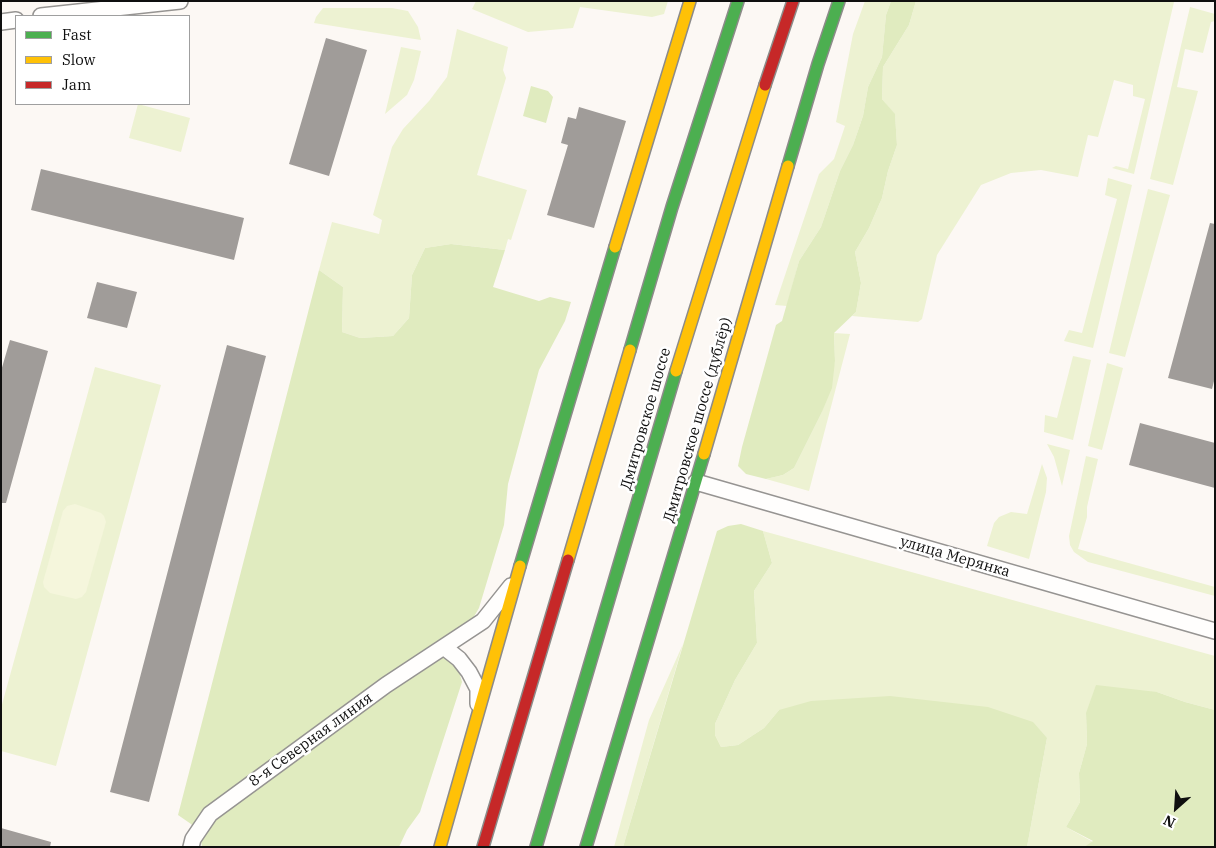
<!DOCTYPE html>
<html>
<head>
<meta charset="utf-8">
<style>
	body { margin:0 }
	#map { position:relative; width:1216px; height:848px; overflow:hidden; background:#fcf8f4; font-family:"IBM Plex Serif",serif }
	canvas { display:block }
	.frame { position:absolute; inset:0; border:2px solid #0f0f0f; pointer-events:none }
	.legend { position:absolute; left:15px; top:15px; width:175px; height:90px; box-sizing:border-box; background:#fff; border:1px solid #9f9f9f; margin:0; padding:6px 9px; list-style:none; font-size:15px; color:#0f0f0f }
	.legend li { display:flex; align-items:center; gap:10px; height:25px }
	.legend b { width:25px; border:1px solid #9f9f9f }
	.north { position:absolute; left:1151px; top:783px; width:50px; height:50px; -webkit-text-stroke:4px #fff; paint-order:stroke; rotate:206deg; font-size:14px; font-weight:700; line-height:20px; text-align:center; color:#0f0f0f }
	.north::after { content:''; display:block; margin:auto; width:18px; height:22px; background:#0f0f0f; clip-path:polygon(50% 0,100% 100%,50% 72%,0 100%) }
</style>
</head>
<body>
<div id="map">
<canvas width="1216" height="848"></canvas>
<div class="frame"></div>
<ul class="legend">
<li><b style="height:6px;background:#4caf50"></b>Fast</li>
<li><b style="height:6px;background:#ffc107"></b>Slow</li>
<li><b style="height:6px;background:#c62828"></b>Jam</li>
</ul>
<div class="north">N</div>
</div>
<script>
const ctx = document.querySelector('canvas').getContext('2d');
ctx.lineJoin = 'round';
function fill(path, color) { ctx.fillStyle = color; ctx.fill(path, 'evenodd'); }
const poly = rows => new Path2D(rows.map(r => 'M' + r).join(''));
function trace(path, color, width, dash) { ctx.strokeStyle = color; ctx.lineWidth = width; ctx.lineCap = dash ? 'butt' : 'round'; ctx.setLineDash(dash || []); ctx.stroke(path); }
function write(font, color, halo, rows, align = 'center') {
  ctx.font = font + ' "IBM Plex Serif",serif'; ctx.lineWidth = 5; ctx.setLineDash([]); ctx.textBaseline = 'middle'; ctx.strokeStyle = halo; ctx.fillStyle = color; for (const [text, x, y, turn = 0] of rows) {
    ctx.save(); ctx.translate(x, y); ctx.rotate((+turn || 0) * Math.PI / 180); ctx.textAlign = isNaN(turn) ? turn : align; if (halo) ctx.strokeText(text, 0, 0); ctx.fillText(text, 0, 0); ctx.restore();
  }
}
fill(poly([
	[476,1,668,1,664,14,652,17,580,7,573,28,528,32,472,9],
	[865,1,891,1,886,15,882,57,868,87,863,116,853,145,840,171,821,227,799,261,787,306,775,305,819,174,834,159,845,126,836,122,853,34],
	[916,1,1174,2,1134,174,1112,168,1116,166,1128,169,1145,99,1133,96,1133,85,1114,80,1098,137,1088,135,1078,177,1041,170,1011,173,981,185,937,255,922,319,918,322,852,316,856,312,861,283,855,252,869,228,882,198,888,171,897,145,895,115,882,99,883,67,909,25],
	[1190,7,1215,14,1215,21,1211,22,1203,53,1185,49,1177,87,1198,91,1173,185,1150,179],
	[323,8,392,8,408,11,418,27,421,40,314,23,316,17],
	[457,29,508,47,503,70,506,78,477,175,527,190,511,240,508,239,505,250,451,244,425,248,412,275,409,318,393,336,360,338,342,332,343,287,319,270,332,222,379,234,382,220,373,215,392,147,403,129,429,101,447,77],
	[401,47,421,51,414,80,407,95,385,114],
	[138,104,190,118,181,152,129,138],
	[1108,178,1132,185,1093,348,1064,341,1069,330,1082,333,1117,199,1105,195],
	[1148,189,1170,195,1125,357,1109,353],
	[834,333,850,334,809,491,766,479,783,475,794,468,821,414,835,361],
	[1073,356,1091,360,1073,440,1044,432,1045,415,1057,418],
	[1107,363,1123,368,1102,450,1088,446],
	[95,367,161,385,56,766,1,751,1,708],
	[1047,444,1070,450,1062,486,1054,457],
	[1086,456,1098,459,1087,507,1087,517,1078,549,1215,587,1215,596,1088,562,1074,552,1070,545,1069,536],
	[1042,464,1047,478,1046,492,1029,559,987,546,994,523,999,517,1011,512,1027,514],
	[763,531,1215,656,1215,710,1185,702,1157,692,1086,713,1087,744,1079,773,1080,802,1066,827,1093,842,1084,847,1027,847,1047,738,779,710,764,728,738,745,721,747,715,735,715,724,735,680,757,643,754,591,772,563],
	[683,644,623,847,614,847,649,720]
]), '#edf2d2');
fill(poly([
	[891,1,916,1,909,25,883,67,882,99,895,114,897,145,888,171,882,198,869,228,855,252,861,283,856,312,834,333,835,361,832,388,821,414,794,468,783,475,766,479,746,474,738,466,742,447,776,325,782,321,799,261,821,227,840,171,853,145,863,116,868,87,882,57,886,15],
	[531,86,548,91,553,97,546,123,523,116],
	[451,244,505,250,493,287,539,301,550,297,571,302,565,321,539,370,508,484,504,525,479,608,472,620,463,630,452,661,459,671,462,682,420,812,407,830,399,847,202,847,200,834,191,824,178,815,319,270,343,287,342,332,360,338,393,336,409,318,412,275,425,248],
	[741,524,763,531,772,563,754,591,757,643,735,680,715,724,715,735,721,747,738,745,764,728,779,710,811,701,890,696,988,707,1033,722,1047,738,1027,847,623,847,717,531,728,526],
	[1096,685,1157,692,1185,702,1215,710,1215,847,1084,847,1093,841,1066,827,1080,802,1079,773,1087,744,1086,713]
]), '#e0ebbf');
fill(poly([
	[75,504,101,513,104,516,106,522,86,592,82,597,76,599,50,593,44,587,43,582,63,511,67,506]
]), '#f5f6dc');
fill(poly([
	[326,38,367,50,329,176,289,164],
	[579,107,626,121,594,228,547,215,568,145,561,143,568,117,576,119],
	[41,169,244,218,234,260,31,210],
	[1210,223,1215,224,1215,377,1212,389,1168,378],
	[97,282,137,292,127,328,87,318],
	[10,340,48,351,6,503,1,503,1,371],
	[227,345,266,356,149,802,110,792],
	[1140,423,1215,443,1215,488,1129,465],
	[1,828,51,842,50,847,1,847]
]), '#a09c99');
const street = poly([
	[41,16,180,1],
	[1,22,16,20],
	[696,482,1215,631],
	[445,648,459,659,469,672,478,689,478,704],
	[191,847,193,839,210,814,386,685,483,621,511,586]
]);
const fast = poly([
	[788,166,818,64,839,1],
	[630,350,672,207,738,1],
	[520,566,615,247],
	[536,847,676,371],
	[586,847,704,454]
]);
const slow = poly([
	[615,247,690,1],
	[676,371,765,85],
	[704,454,788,166],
	[568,560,630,350],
	[440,847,520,566]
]);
const jam = poly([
	[765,85,793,1],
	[483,847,568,560]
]);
trace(street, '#969492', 18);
trace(fast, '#8c8b89', 14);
trace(slow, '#8c8b89', 14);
trace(jam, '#8c8b89', 14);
trace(street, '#fffefd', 15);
trace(fast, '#4caf50', 11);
trace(slow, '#ffc107', 11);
trace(jam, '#c62828', 11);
write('15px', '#0f0f0f', '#fff', [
	["Дмитровское шоссе",646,419,-74],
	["Дмитровское шоссе (дублёр)",698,420,-74],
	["улица Мерянка",955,557,16],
	["8-я Северная линия",311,740,-36]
]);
</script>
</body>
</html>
